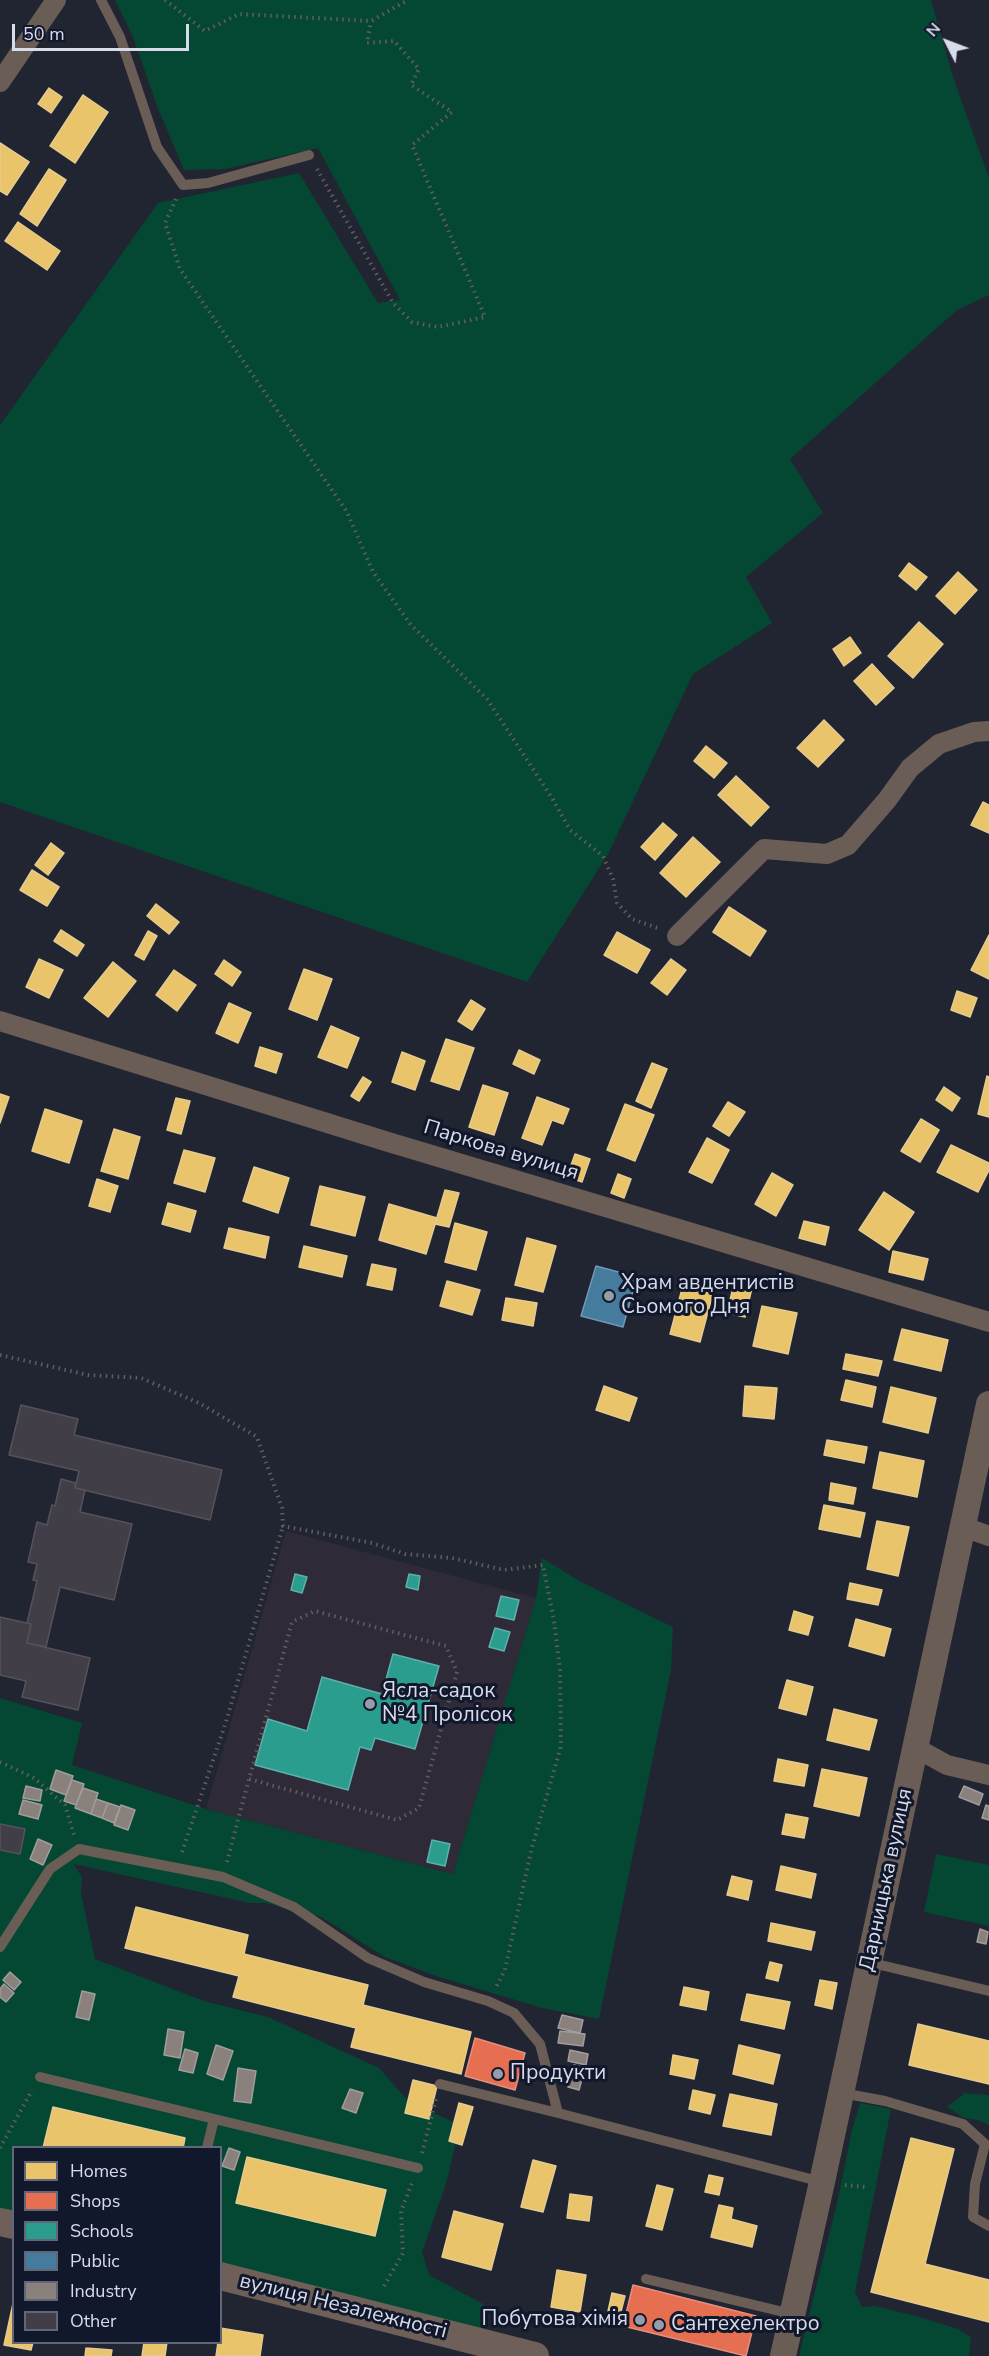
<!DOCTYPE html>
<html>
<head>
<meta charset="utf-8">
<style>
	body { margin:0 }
	#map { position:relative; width:989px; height:2356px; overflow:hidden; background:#212431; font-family:"Nunito Sans",sans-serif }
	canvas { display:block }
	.legend { position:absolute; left:12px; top:2146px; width:210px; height:198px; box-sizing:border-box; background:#12182c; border:2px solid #616678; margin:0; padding:8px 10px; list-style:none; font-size:18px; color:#d7dceb }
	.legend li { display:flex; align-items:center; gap:12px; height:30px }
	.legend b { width:30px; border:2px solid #616678 }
	.north { position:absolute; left:917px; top:12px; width:60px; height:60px; -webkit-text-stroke:4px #12182c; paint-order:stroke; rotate:312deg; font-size:16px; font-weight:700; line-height:24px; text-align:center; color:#d7dceb }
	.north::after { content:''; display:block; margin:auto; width:21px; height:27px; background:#d7dceb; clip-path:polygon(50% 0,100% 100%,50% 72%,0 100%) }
	.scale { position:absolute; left:12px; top:24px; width:177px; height:27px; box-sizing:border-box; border:3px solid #d7dceb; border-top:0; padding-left:8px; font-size:18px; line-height:21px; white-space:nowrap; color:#d7dceb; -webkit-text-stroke:4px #12182c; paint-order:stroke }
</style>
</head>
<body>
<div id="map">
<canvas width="989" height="2356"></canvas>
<ul class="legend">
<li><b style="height:16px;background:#e9c46a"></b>Homes</li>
<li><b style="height:16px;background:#e76f51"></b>Shops</li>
<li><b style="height:16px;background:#2a9d8f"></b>Schools</li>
<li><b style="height:16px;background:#457b9d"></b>Public</li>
<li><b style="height:16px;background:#8a817c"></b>Industry</li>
<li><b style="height:16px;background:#413e48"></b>Other</li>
</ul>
<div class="north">N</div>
<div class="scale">50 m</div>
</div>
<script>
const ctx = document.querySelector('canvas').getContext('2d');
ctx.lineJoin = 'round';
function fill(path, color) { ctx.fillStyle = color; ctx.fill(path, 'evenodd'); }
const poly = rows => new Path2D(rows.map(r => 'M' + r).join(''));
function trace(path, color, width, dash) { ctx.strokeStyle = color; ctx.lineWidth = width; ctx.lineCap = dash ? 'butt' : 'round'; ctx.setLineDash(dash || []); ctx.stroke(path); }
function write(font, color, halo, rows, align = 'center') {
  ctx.font = font + ' "Nunito Sans",sans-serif'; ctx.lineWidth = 6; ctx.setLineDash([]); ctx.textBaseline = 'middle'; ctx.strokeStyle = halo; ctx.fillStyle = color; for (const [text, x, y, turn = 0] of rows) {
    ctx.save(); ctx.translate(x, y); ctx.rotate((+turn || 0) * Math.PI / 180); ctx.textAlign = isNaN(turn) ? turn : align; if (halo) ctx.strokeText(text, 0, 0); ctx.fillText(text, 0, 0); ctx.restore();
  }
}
fill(poly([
	[286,1531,536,1598,453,1874,206,1809]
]), '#2f2a38');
fill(poly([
	[115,0,931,0,953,77,989,178,989,295,957,310,790,459,823,513,746,577,772,623,693,674,608,854,527,982,0,802,0,425,158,203,299,173,378,303,400,300,318,148,225,169,184,170,157,106,133,37],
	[542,1558,583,1583,673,1627,671,1670,599,2019,542,2008,439,1977,385,1957,321,1917,266,1903,250,1903,73,1864,82,1877,81,1893,95,1959,204,2001,268,2017,379,2068,409,2102,460,2125,446,2184,422,2252,429,2275,483,2304,488,2323,481,2329,221,2264,220,2148,14,2148,13,2213,0,2210,0,1698,82,1723,72,1765,206,1809,453,1874,536,1598],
	[936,1854,989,1865,989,1926,924,1912],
	[965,2093,989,2095,989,2125,978,2120,964,2118,947,2107],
	[860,2103,891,2109,855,2292,862,2307,875,2306,916,2316,958,2329,971,2337,969,2356,799,2356,837,2203,852,2130]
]), '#044833');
const homes = poly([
	[49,88,62,97,51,113,38,104,49,88],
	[83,95,108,112,75,163,50,146,83,95],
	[0,143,29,162,7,195,0,191,0,143],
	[49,169,66,180,37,226,20,214,49,169],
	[18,222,60,251,47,270,5,241,18,222],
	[909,563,927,577,916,590,899,576,909,563],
	[958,572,977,590,955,614,936,596,958,572],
	[919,622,943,644,913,678,888,656,919,622],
	[850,637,861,653,844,666,833,649,850,637],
	[872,664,894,688,876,705,854,681,872,664],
	[824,720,844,740,818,767,797,748,824,720],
	[706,746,727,763,714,778,694,761,706,746],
	[736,776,769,807,751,826,718,795,736,776],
	[983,802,989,805,989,833,971,825,983,802],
	[663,823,677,835,655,860,641,847,663,823],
	[693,837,720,862,686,897,660,873,693,837],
	[51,843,64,853,48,875,35,865,51,843],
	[32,870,59,887,47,906,20,890,32,870],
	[156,904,179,922,169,934,147,916,156,904],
	[729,907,766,931,750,956,713,932,729,907],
	[61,930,84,945,77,956,54,941,61,930],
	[148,931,157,936,144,960,135,955,148,931],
	[617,932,650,950,637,973,604,955,617,932],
	[989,935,989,979,971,970,989,935],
	[39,959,63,970,49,998,26,987,39,959],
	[671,959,686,970,667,995,651,983,671,959],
	[224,960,241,972,232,986,215,974,224,960],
	[113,962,136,981,108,1017,84,998,113,962],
	[304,969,332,979,317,1020,289,1009,304,969],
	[174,970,196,985,177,1011,156,995,174,970],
	[957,991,977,998,970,1017,951,1010,957,991],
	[471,1000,485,1009,472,1030,458,1021,471,1000],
	[229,1003,251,1013,238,1043,216,1033,229,1003],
	[331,1026,359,1038,347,1068,318,1057,331,1026],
	[446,1039,474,1048,459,1090,431,1081,446,1039],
	[260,1047,282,1054,276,1073,255,1066,260,1047],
	[519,1050,540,1060,534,1074,513,1064,519,1050],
	[402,1052,425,1061,415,1090,392,1082,402,1052],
	[652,1063,667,1069,651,1108,636,1101,652,1063],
	[987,1076,989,1077,989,1117,978,1114,987,1076],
	[363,1077,371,1082,359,1101,351,1096,363,1077],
	[483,1085,508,1093,494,1135,469,1127,483,1085],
	[944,1087,960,1098,952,1111,936,1100,944,1087],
	[0,1094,9,1097,0,1123,0,1094],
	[537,1097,569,1109,563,1124,552,1120,542,1145,522,1138,537,1097],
	[176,1098,190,1101,181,1134,167,1130,176,1098],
	[728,1102,745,1112,729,1136,713,1126,728,1102],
	[625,1104,654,1115,635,1161,607,1150,625,1104],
	[45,1109,82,1121,69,1163,32,1151,45,1109],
	[921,1119,939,1130,920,1162,901,1151,921,1119],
	[114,1129,140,1137,128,1179,101,1171,114,1129],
	[707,1138,729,1150,712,1183,689,1172,707,1138],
	[951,1145,989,1163,989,1170,978,1192,937,1172,951,1145],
	[184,1150,215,1158,205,1192,174,1183,184,1150],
	[575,1154,590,1159,582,1182,567,1177,575,1154],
	[254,1167,289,1178,278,1213,243,1201,254,1167],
	[772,1173,793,1185,776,1216,755,1204,772,1173],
	[618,1174,631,1179,624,1198,611,1193,618,1174],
	[97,1179,118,1186,110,1212,89,1206,97,1179],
	[320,1186,365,1197,355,1236,311,1225,320,1186],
	[445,1190,459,1193,449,1227,435,1224,445,1190],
	[884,1192,914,1212,889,1250,859,1230,884,1192],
	[168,1203,196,1211,190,1232,162,1224,168,1203],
	[389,1204,437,1218,426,1254,379,1240,389,1204],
	[804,1221,829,1227,825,1245,799,1238,804,1221],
	[455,1223,487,1232,476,1270,445,1262,455,1223],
	[229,1228,269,1237,265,1258,224,1248,229,1228],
	[527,1238,556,1246,543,1292,515,1285,527,1238],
	[304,1246,347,1256,342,1277,299,1267,304,1246],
	[893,1251,928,1259,923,1280,889,1272,893,1251],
	[372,1264,396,1269,392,1290,367,1285,372,1264],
	[447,1281,480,1290,472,1315,440,1306,447,1281],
	[734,1283,752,1288,745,1317,727,1313,734,1283],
	[683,1285,713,1293,700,1342,670,1334,683,1285],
	[506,1298,537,1303,533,1326,502,1320,506,1298],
	[762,1306,797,1313,788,1354,753,1346,762,1306],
	[902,1329,948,1340,941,1371,894,1360,902,1329],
	[846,1354,882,1361,878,1376,843,1369,846,1354],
	[846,1380,876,1387,872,1407,841,1400,846,1380],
	[604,1386,637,1398,629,1421,596,1410,604,1386],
	[745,1386,777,1388,774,1419,743,1416,745,1386],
	[891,1387,936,1398,928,1433,883,1422,891,1387],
	[827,1440,867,1447,864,1463,824,1455,827,1440],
	[880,1452,924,1461,917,1497,873,1488,880,1452],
	[831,1483,856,1488,853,1504,829,1500,831,1483],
	[824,1505,865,1513,860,1537,819,1529,824,1505],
	[877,1521,909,1527,898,1576,867,1569,877,1521],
	[850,1583,882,1590,878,1605,847,1599,850,1583],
	[794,1611,813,1617,808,1635,789,1630,794,1611],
	[856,1619,891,1629,884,1656,849,1646,856,1619],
	[787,1680,813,1687,806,1715,779,1708,787,1680],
	[834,1709,877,1720,869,1750,827,1740,834,1709],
	[778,1759,808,1765,804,1786,774,1781,778,1759],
	[822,1769,867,1778,859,1816,814,1806,822,1769],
	[786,1814,808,1818,804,1838,782,1834,786,1814],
	[781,1866,816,1874,811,1898,776,1890,781,1866],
	[732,1876,752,1881,748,1900,727,1895,732,1876],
	[136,1907,248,1935,244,1954,368,1985,363,2005,471,2032,461,2074,351,2047,356,2028,233,1997,239,1976,125,1948,136,1907],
	[771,1923,815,1932,811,1950,768,1941,771,1923],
	[770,1962,782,1965,778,1981,766,1978,770,1962],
	[820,1980,837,1983,832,2009,815,2005,820,1980],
	[684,1987,709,1992,706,2010,680,2005,684,1987],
	[747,1994,790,2002,784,2029,741,2020,747,1994],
	[918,2024,989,2041,989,2084,909,2065,918,2024],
	[739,2045,780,2055,773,2084,733,2074,739,2045],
	[673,2055,698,2060,694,2079,670,2074,673,2055],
	[413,2080,437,2086,429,2119,405,2113,413,2080],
	[693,2090,715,2095,710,2114,689,2109,693,2090],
	[730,2094,777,2104,771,2135,723,2126,730,2094],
	[459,2103,473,2107,462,2145,449,2141,459,2103],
	[53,2107,185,2138,183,2148,43,2148,53,2107],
	[911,2138,954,2149,925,2264,989,2280,989,2322,871,2292,911,2138],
	[247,2157,386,2190,375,2236,236,2203,247,2157],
	[533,2160,556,2166,543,2212,521,2207,533,2160],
	[709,2175,723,2178,719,2195,705,2192,709,2175],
	[657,2185,673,2189,662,2230,646,2226,657,2185],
	[570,2194,592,2197,589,2221,567,2218,570,2194],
	[719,2205,733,2208,731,2219,757,2226,752,2247,711,2237,719,2205],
	[454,2211,503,2224,491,2270,442,2257,454,2211],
	[557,2270,586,2275,580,2312,551,2307,557,2270],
	[612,2293,625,2296,619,2319,607,2316,612,2293],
	[14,2299,14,2342,33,2342,31,2350,4,2345,14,2299],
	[220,2328,263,2335,260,2356,216,2356,218,2342,220,2342,220,2328],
	[144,2342,167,2342,165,2356,142,2356,144,2342],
	[86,2348,112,2350,111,2356,85,2356,86,2348]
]);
fill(homes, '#e9c46a');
trace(homes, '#e4cb91', 1.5);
const shops = poly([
	[475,2038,525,2053,515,2090,465,2076,475,2038],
	[633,2285,756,2316,746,2356,623,2326,633,2285]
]);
fill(shops, '#e76f51');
trace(shops, '#e2907f', 1.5);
const schools = poly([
	[295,1574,307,1577,302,1593,291,1590,295,1574],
	[409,1574,420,1576,418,1590,406,1587,409,1574],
	[501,1596,519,1600,514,1620,496,1616,501,1596],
	[495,1628,510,1632,504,1651,489,1647,495,1628],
	[393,1654,439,1666,415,1749,375,1738,371,1750,360,1747,348,1790,255,1765,268,1719,307,1731,322,1677,382,1694,393,1654],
	[432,1840,450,1844,445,1866,427,1862,432,1840]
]);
fill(schools, '#2a9d8f');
trace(schools, '#5eb0ab', 1.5);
const public = poly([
	[596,1266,637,1277,623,1327,581,1316,596,1266]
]);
fill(public, '#457b9d');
trace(public, '#7198b4', 1.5);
const industry = poly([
	[56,1770,73,1776,66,1795,50,1789,56,1770],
	[72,1780,84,1784,76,1805,64,1801,72,1780],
	[26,1786,42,1790,40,1801,23,1798,26,1786],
	[964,1786,983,1794,979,1805,959,1797,964,1786],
	[83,1788,98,1793,91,1814,75,1808,83,1788],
	[96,1799,108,1803,102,1818,91,1814,96,1799],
	[23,1800,42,1805,38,1819,19,1814,23,1800],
	[108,1803,120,1807,114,1823,102,1818,108,1803],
	[121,1805,135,1810,128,1830,114,1825,121,1805],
	[986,1805,989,1806,989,1820,982,1818,986,1805],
	[38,1839,52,1845,43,1865,30,1859,38,1839],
	[980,1929,988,1932,986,1944,977,1942,980,1929],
	[10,1972,21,1982,14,1990,3,1980,10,1972],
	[4,1984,14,1993,6,2002,0,1997,0,1989,4,1984],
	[82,1991,95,1994,89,2020,76,2017,82,1991],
	[562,2015,583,2020,580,2033,558,2028,562,2015],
	[168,2029,184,2032,180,2058,164,2055,168,2029],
	[560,2031,585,2034,583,2046,558,2043,560,2031],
	[216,2045,233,2051,223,2080,207,2074,216,2045],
	[185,2049,198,2053,193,2073,179,2070,185,2049],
	[570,2050,588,2054,586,2065,568,2061,570,2050],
	[574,2065,585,2068,579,2090,568,2087,574,2065],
	[238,2068,256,2071,251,2103,234,2101,238,2068],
	[350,2089,363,2093,356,2113,342,2108,350,2089],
	[229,2148,240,2152,234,2170,222,2166,229,2148]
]);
fill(industry, '#8a817c');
trace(industry, '#a19c9d', 1.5);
const building = poly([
	[21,1405,78,1419,74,1435,222,1470,210,1520,75,1488,79,1471,9,1455,21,1405],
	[61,1479,76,1483,75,1488,85,1490,80,1512,132,1524,114,1600,60,1587,46,1647,27,1643,31,1624,27,1623,37,1581,33,1580,37,1564,28,1562,37,1522,47,1525,52,1505,55,1506,61,1479],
	[0,1617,31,1624,27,1643,90,1658,78,1710,22,1697,26,1681,0,1675,0,1617],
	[0,1824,25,1829,20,1854,0,1850,0,1824]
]);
fill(building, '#413e48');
trace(building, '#56525c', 1.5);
trace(poly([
	[165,0,205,31,239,14,371,21,408,0],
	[317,169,393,303,412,322,438,327,485,317,412,145,452,112,411,85,419,69,394,41,367,43,371,21],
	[176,199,165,223,180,269,347,512,373,572,411,625,487,699,552,798,570,830,603,856,613,879,617,903,632,919,660,929],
	[0,1355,88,1375,141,1378,199,1403,257,1437,282,1508,283,1526,372,1543,405,1554,452,1558,504,1570,543,1565,554,1621,560,1670,561,1746,531,1851,505,1970,496,1987],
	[0,1762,34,1778,65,1805,74,1835],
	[182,1852,226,1722,283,1526],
	[227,1862,239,1816,292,1622,315,1611,446,1646,457,1672,419,1808,397,1820,249,1779],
	[0,2148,32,2090],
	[422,2153,436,2099],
	[845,2185,865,2187],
	[384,2286,403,2253,401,2211,412,2183]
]), '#645d5c', 4, [1.5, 4.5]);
trace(poly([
	[101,0,120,37,157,147,183,185,208,183,309,155],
	[0,1947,50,1869,79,1849,223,1877,294,1907,368,1958,424,1982,488,2001,514,2013,540,2044,558,2113,822,2182],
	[868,1962,989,1991],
	[40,2077,418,2168],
	[440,2084,558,2113],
	[842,2093,885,2101,963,2124,985,2144,975,2184,973,2217,989,2226],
	[207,2148,214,2119],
	[646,2279,792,2314]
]), '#6a5d56', 10);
trace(poly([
	[0,82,56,0],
	[677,936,764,849,827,854,848,845,887,800,910,768,939,744,974,732,989,731],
	[0,1021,385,1141,989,1322],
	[964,1527,989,1536],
	[916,1748,947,1765,989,1775]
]), '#6a5d56', 20);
trace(poly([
	[783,2356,822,2182,989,1404]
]), '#6a5d56', 26);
trace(poly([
	[0,2222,14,2225],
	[220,2276,535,2356]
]), '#6e6059', 28);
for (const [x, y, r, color] of [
	[609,1296,6,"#979caa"],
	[370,1704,6,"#979caa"],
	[498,2074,6,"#979caa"],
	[640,2320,6,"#979caa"],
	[659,2325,6,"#979caa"]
]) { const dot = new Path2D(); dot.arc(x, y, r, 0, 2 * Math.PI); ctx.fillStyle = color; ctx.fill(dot); trace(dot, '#12182c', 2); }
write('21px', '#d7dceb', '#12182c', [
	["Паркова вулиця",501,1151,17],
	["Дарницька вулиця",887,1880,-78],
	["вулиця Незалежності",343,2307,14]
]);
write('21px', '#d7dceb', '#12182c', [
	["Храм авдентистів",621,1284],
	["Сьомого Дня",621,1308],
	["Ясла-садок",382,1692],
	["№4 Пролісок",382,1716],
	["Продукти",510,2074],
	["Побутова хімія",628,2320,"right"],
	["Сантехелектро",671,2325]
], 'left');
</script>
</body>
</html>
